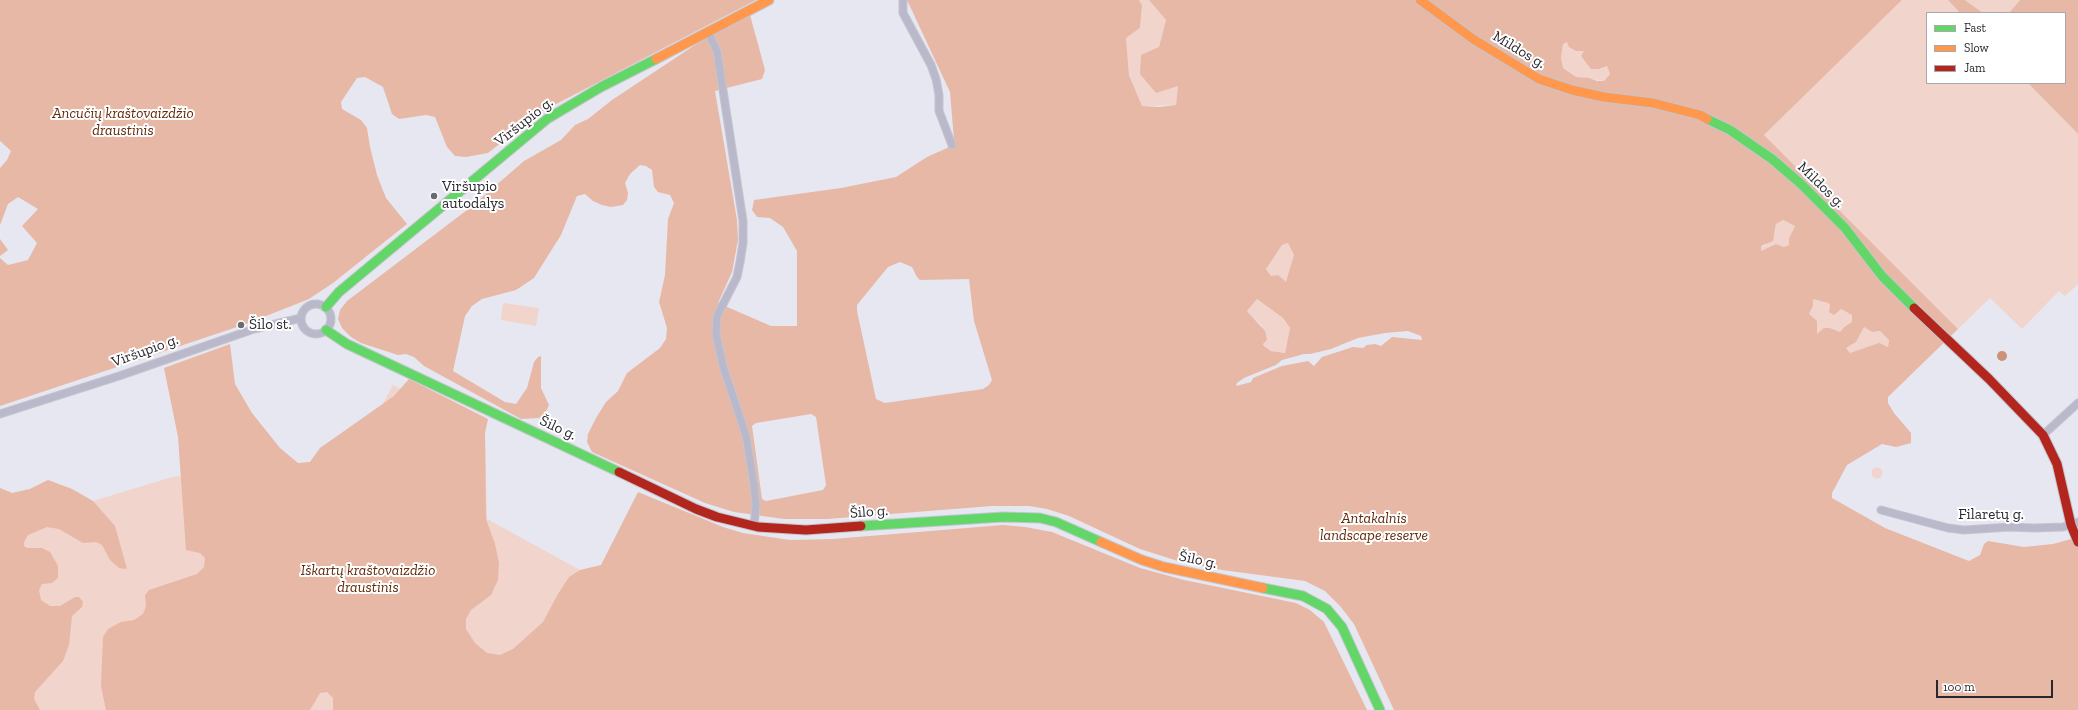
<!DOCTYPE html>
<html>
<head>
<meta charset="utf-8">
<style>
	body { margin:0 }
	#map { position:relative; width:2078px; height:710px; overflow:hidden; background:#e7e7f2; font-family:"Zilla Slab",serif }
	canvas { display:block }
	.legend { position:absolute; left:1926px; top:12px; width:140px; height:72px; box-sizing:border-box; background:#fff; border:1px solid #a9a9ab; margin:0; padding:5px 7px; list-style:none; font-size:12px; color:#27272e }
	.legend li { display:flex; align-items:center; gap:8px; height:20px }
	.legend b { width:20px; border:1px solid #a9a9ab }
	.scale { position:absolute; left:1936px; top:680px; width:117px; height:18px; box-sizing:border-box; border:2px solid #27272e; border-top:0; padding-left:5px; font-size:12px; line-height:14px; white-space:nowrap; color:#27272e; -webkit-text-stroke:3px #fff; paint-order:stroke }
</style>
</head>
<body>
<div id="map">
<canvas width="2078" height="710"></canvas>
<ul class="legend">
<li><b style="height:5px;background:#63d668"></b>Fast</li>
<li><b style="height:5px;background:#ff974d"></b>Slow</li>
<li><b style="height:5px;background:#b3261e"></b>Jam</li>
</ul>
<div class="scale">100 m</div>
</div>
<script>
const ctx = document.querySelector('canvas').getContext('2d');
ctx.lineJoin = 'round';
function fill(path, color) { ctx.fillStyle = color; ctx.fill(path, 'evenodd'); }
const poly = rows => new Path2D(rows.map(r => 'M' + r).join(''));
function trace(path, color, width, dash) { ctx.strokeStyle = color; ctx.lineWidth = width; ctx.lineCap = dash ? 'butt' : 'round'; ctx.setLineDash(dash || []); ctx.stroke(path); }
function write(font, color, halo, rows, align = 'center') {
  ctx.font = font + ' "Zilla Slab",serif'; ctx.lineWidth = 4; ctx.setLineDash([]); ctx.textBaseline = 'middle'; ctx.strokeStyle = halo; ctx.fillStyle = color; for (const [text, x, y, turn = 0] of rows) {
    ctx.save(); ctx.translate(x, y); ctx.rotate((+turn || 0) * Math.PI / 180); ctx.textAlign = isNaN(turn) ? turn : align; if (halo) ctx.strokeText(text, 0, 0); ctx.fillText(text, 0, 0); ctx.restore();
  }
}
fill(poly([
	[1139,0,1149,0,1166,20,1159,47,1178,86,1176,105,1142,106,1129,75,1126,38,1140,28,1142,5],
	[1902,0,1948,0,1960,13,1927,13,1927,83,2028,83,2078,134,2078,284,2065,296,2059,291,2022,329,1990,298,1958,329,1764,135],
	[1965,0,2020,0,2009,13,1983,13],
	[1567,42,1584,50,1599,69,1608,66,1610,74,1604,81,1576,77,1563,68,1561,58,1563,44],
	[1783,220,1795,226,1789,238,1789,245,1784,247,1776,244,1761,251,1761,246,1765,246,1775,233,1776,224],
	[1288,243,1294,255,1287,282,1271,276,1266,269,1282,245],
	[1257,299,1283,318,1290,328,1285,353,1271,351,1264,346,1262,326,1247,311],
	[1813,299,1828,303,1830,305,1829,312,1841,309,1852,315,1852,322,1844,327,1840,332,1830,328,1817,334,1809,314,1813,306],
	[503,303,539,308,536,326,501,320],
	[1864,327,1872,332,1880,331,1889,340,1888,347,1879,344,1850,353,1846,348,1856,342],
	[393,385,485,433,487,519,580,570,608,583,721,710,0,710,0,488,12,493,30,489,48,480,72,489,93,501,172,477,310,462,320,448,378,413],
	'1871.5 473a5.5 5.5 0 1 1 11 0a5.5 5.5 0 1 1-11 0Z'
]), '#f1d4cc');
fill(poly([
	[0,0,756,0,539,113,488,153,466,157,455,156,447,147,435,117,426,115,399,119,392,114,383,87,365,77,357,78,341,102,342,109,361,120,367,128,370,147,377,175,386,198,407,224,333,283,309,299,246,324,0,406,0,258,8,265,28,260,37,243,22,226,38,209,18,197,8,204,0,225,0,168,7,160,11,151,0,141],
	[907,0,1139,0,1142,5,1140,28,1126,38,1129,75,1142,106,1159,107,1176,105,1178,86,1156,93,1140,74,1141,55,1159,47,1166,20,1149,0,1902,0,1764,135,1958,329,1888,397,1888,403,1894,413,1911,433,1911,443,1896,447,1882,444,1847,465,1832,493,1832,498,1885,528,1969,561,1980,555,1984,544,1988,541,2024,547,2053,544,2078,537,2078,710,1394,710,1354,624,1340,606,1325,591,1305,581,1222,570,1178,561,1140,549,1069,516,1047,509,1029,506,992,506,827,519,784,519,734,512,705,503,592,452,587,442,588,434,596,418,606,402,618,391,627,373,660,348,666,339,667,328,659,302,665,275,668,219,674,203,670,195,658,192,654,187,652,170,646,166,640,165,630,174,625,183,628,193,627,200,623,205,611,207,602,205,593,201,585,194,577,196,561,235,534,278,516,290,482,299,472,306,465,316,453,371,505,402,516,404,527,388,534,362,538,357,541,356,541,388,549,405,545,414,539,418,521,419,424,366,414,357,406,354,398,355,361,343,351,337,342,328,338,319,340,310,347,301,471,207,524,161,561,140,575,125,588,119,612,100,701,41,750,15,765,70,762,79,715,91,737,220,738,240,732,272,718,303,771,326,797,326,797,251,783,227,770,218,757,217,752,210,754,200,841,188,896,177,927,157,947,148,954,140,950,92],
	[1567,42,1569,47,1576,51,1584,51,1581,56,1591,69,1599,69,1607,66,1610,74,1604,81,1597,81,1589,78,1576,77,1563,68,1561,58,1563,44],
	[1783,220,1795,226,1789,238,1789,245,1784,247,1776,244,1761,251,1761,246,1773,241,1776,224],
	[1288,243,1294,255,1286,282,1278,275,1271,276,1266,269,1282,245],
	[900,262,912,267,917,277,920,280,969,279,974,321,992,380,989,385,983,389,885,403,876,399,857,311,857,305,888,267],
	[1257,299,1283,318,1290,328,1285,353,1271,351,1264,346,1263,344,1267,340,1265,331,1247,311],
	[1813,299,1828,303,1830,305,1829,312,1834,315,1841,309,1852,315,1852,322,1844,327,1840,332,1830,328,1824,328,1817,334,1817,321,1809,314,1813,306],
	[1864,327,1872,332,1880,331,1889,340,1888,347,1879,343,1850,353,1846,348,1856,342],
	[1408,331,1421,336,1422,340,1392,337,1381,346,1375,344,1367,345,1363,348,1353,347,1322,357,1314,366,1308,361,1282,366,1253,378,1251,382,1236,386,1237,383,1244,378,1276,365,1282,360,1304,354,1310,354,1331,349,1358,338,1385,333],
	[811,414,816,417,826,485,823,490,766,501,762,499,752,426,756,423],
	[1948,0,1965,0,1983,13,1960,13],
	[2020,0,2078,0,2078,134,2028,83,2065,83,2065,13,2009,13],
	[0,239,8,250,0,256],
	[230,344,235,384,252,413,280,448,298,463,310,462,320,448,394,396,409,379,488,419,485,433,486,519,495,544,499,563,498,580,491,595,471,610,466,619,466,629,475,643,487,653,500,655,513,649,543,622,558,594,569,577,580,570,601,565,638,492,723,527,743,533,790,540,833,539,1003,525,1025,527,1052,532,1140,568,1184,580,1296,603,1310,610,1324,622,1367,710,333,710,333,698,327,692,320,693,310,710,106,710,101,686,102,660,103,637,108,629,121,622,134,620,143,614,146,606,145,595,149,590,197,574,204,567,205,558,200,553,186,550,178,437,164,368],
	[48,480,72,489,93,501,115,526,127,569,119,568,110,560,102,545,96,542,83,543,59,529,47,527,28,535,24,542,24,546,27,548,42,548,50,552,58,566,58,578,52,583,42,584,39,590,41,600,50,606,60,606,75,597,79,597,83,602,82,607,72,616,69,645,63,661,35,692,34,699,40,710,0,710,0,488,12,493,30,489]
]), '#e7b8a6');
fill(poly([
	'1997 356a5 5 0 1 1 10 0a5 5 0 1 1-10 0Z'
]), '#cc9278');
const street = poly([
	[903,0,903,13,931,65,936,79,939,95,939,111,952,145],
	[708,32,717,51,743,221,743,243,740,262,737,277,717,316,716,334,723,366,746,436,754,485,756,505,754,526],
	'301 319a15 15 0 1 1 30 0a15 15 0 1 1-30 0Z',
	[0,414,119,376,254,329,301,318],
	[2043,435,2078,403],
	[1881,510,1948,528,1964,530,2009,527,2034,528,2063,527,2078,522]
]);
const fast = poly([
	[1707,119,1730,130,1772,159,1801,184,1845,228,1882,276,1914,308],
	[326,307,339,292,547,119,601,87,656,59],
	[326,330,347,344,619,472],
	[861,526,1003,517,1040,518,1056,522,1101,542],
	[1263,588,1303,596,1327,609,1342,627,1380,710]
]);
const slow = poly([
	[1420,0,1473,39,1539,79,1572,90,1604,97,1653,103,1700,115,1707,119],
	[656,59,769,0],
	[1101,542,1142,560,1164,567,1263,588]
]);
const jam = poly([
	[1914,308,1989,379,2043,435,2057,464,2071,525,2078,542],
	[619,472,696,509,717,517,758,527,806,530,861,526]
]);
trace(street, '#c5c5ce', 9);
trace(fast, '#c5c5ce', 11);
trace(slow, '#c5c5ce', 11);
trace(jam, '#c5c5ce', 11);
trace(street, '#bab9cc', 7);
trace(fast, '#63d668', 9);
trace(slow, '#ff974d', 9);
trace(jam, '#b3261e', 9);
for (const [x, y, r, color] of [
	[434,196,4,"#6a6a73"],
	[241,325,4,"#6a6a73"]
]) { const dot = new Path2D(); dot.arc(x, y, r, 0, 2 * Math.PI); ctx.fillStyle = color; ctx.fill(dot); trace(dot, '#fff', 1.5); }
write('15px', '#27272e', '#fff', [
	["Mildos g.",1519,50,31],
	["Viršupio g.",524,122,-38],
	["Mildos g.",1821,185,44],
	["Viršupio g.",145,351,-20],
	["Šilo g.",558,428,25],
	["Šilo g.",869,512,-4],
	["Filaretų g.",1991,515],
	["Šilo g.",1198,560,12]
]);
write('italic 15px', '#602909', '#fff', [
	["Ancučių kraštovaizdžio",123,114],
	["draustinis",123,131],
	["Antakalnis",1374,519],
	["landscape reserve",1374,536],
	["Iškartų kraštovaizdžio",368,571],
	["draustinis",368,588]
]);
write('15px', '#27272e', '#fff', [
	["Viršupio",442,187],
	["autodalys",442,204],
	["Šilo st.",249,325]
], 'left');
</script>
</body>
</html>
